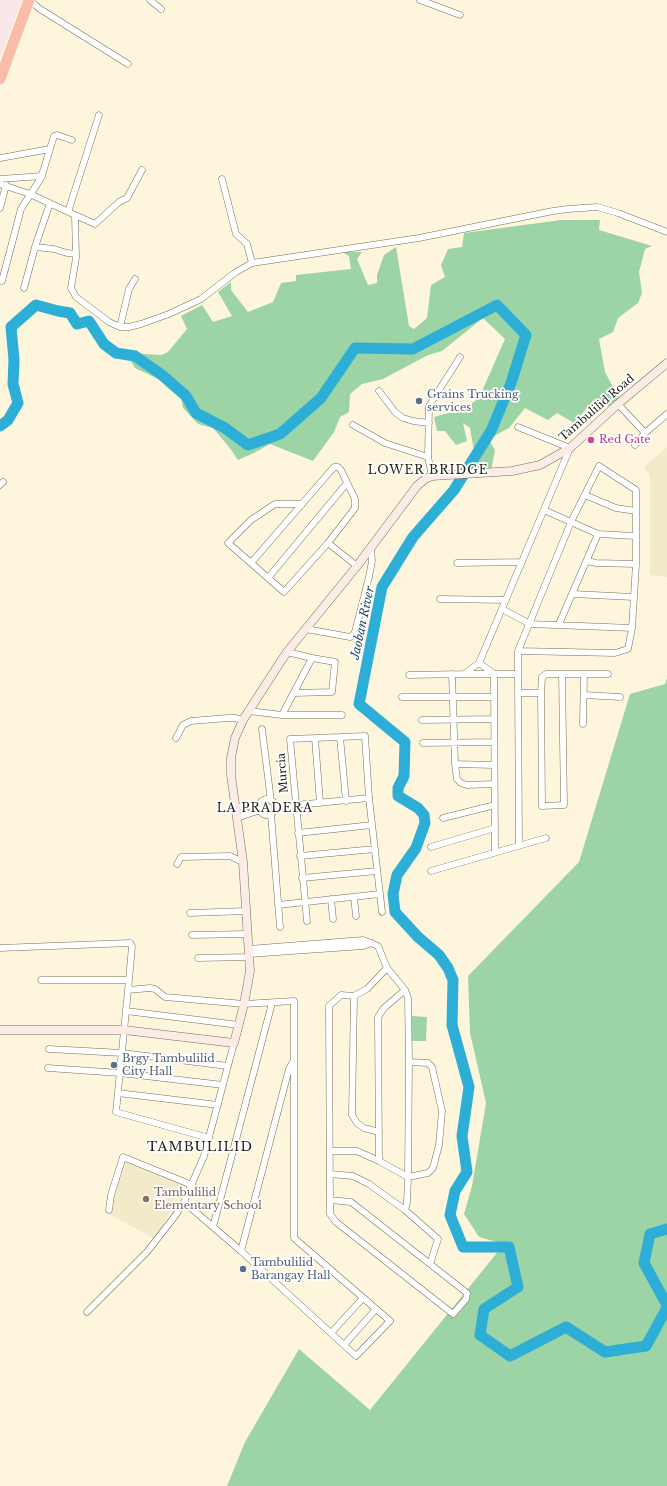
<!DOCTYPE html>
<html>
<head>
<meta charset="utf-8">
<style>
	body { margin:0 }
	canvas { display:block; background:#fdf6dd }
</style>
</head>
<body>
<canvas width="667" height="1486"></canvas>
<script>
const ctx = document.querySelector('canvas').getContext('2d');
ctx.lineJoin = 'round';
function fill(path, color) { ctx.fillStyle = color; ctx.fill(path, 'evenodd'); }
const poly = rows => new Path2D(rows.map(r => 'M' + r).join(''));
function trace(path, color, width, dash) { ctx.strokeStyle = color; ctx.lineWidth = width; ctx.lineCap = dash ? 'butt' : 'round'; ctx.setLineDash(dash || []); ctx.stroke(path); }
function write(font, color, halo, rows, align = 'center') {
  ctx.font = font + ' "Libre Baskerville",serif'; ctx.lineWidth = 3.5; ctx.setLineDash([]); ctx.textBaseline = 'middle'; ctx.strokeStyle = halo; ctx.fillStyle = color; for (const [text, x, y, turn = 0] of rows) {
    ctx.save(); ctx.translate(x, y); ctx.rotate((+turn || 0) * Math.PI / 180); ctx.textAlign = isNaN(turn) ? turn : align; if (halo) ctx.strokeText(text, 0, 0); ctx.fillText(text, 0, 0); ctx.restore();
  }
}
fill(poly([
	[0,0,22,0,0,58]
]), '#fbe6e8');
fill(poly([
	[667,447,667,577,650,575,650,476,644,467],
	[125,1161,186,1185,155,1239,109,1214]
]), '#f3eaca');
fill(poly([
	[561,220,600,220,599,230,652,246,645,249,639,272,642,293,638,303,618,318,613,332,599,339,605,372,620,400,611,407,595,399,574,423,557,413,548,420,525,408,509,428,494,436,490,442,495,450,490,476,484,461,477,469,470,428,463,423,467,441,456,445,445,431,437,431,434,417,448,413,459,413,479,398,505,339,483,318,442,351,428,355,383,379,362,384,350,394,349,412,340,417,334,432,313,461,270,444,254,453,238,460,229,447,213,428,198,424,183,408,181,398,169,384,135,368,126,353,161,355,168,352,187,329,181,316,202,305,213,322,232,316,218,292,231,282,231,290,248,312,273,302,281,283,296,281,296,275,351,269,349,256,342,252,362,252,357,259,368,285,377,283,377,275,384,255,396,247,409,326,414,329,427,318,431,285,445,277,441,265,448,249,462,247,464,233],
	[667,678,667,1486,227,1486,245,1442,299,1349,370,1410,504,1244,479,1237,464,1214,472,1186,486,1103,470,1033,468,976,579,862,630,694,665,684],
	[412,1016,427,1017,426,1041,411,1041]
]), '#9dd4a6');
trace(poly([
	[0,426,8,420,18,403,13,384,14,360,11,327,36,305,58,311,70,313,77,324,89,321,104,344,116,353,135,356,162,375,186,396,196,413,225,428,248,445,280,434,321,398,355,348,413,349,497,305,526,335,511,383,491,431,454,490,413,537,382,587,359,704,405,742,404,776,398,788,398,796,418,808,424,815,425,823,416,848,397,875,393,894,395,912,418,937,439,955,448,968,453,980,452,1025,469,1087,462,1136,467,1172,455,1191,450,1215,463,1247,509,1247,518,1287,484,1309,480,1335,510,1356,566,1327,605,1352,646,1346,667,1308],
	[667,1229,650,1234,644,1263,667,1305]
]), '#2daed7', 11);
const street = poly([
	[29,0,40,9,128,64],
	[150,0,161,9],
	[420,0,460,15],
	[0,158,50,149],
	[0,179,42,176],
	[222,179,236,234,247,244,252,263],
	[0,184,30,194,75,215,76,258,71,288,76,297,109,322,120,327,129,327,141,324,169,314,201,299,236,272,252,263,419,238,553,211,568,209,597,207,618,213,667,232],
	[0,208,6,185],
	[68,212,99,115],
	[75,215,95,224,119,202,127,198,142,170],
	[35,247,50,203],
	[2,281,21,209,41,178,54,136,57,135,72,140],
	[24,288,35,247,54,249,67,253,76,254],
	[120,327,129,289,135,279],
	[379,391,395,412,403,418,413,421,429,423],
	[618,404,645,433],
	[353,425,385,443,428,457,432,476],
	[635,445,645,433,667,414],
	[428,457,429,406,460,357],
	[0,485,3,482],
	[585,495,616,508,636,511],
	[544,510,598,534,635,536],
	[328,543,357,566],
	[587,561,596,563,636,564],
	[251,563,334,467,338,467,341,470,355,499,355,508,328,543,284,592,251,563,228,543,251,520,275,504,302,504],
	[457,563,522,562],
	[268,578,347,483],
	[573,594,633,597],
	[440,599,506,600],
	[502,609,530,624,632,628],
	[559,624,598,534],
	[306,629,350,637,352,636,355,632,369,577,372,561,371,548],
	[518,651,615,653,628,649,632,628,636,564,636,490,599,466,571,522,518,651,518,674],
	[479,663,494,674,495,852],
	[452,674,455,764,457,779,461,783,467,785,494,784],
	[464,674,518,674,519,845],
	[409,675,464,674,479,663,570,448,518,427],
	[294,693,332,692,335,662,312,658],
	[518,693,541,693,542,677,546,674,608,674],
	[541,693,542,806,564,805,562,674],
	[584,695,620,697],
	[402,697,494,697],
	[249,711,282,715,342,715],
	[282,715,312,658,287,652],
	[422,720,494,719],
	[583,724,584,674],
	[262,729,271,801],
	[340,737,346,801],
	[176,738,183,725,191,721,228,718,235,718,243,720],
	[315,738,320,803],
	[423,743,494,742],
	[455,764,494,765],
	'259 807a8 8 0 1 1 16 0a8 8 0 1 1-16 0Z',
	[236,807,260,805],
	[275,807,369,798],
	[271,814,280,927],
	[237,818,260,810],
	[443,818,495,805],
	[298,833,372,825],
	[431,847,495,828],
	[300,856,375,849],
	[177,864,181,857,230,856,243,862],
	[431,871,546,838],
	[302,878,377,871],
	[354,897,356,916],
	[331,899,333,919],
	[278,905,380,894],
	[190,913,246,911],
	[307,921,290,739,365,736,369,798,382,912],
	[192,935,248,934],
	[0,948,130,943,132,946,129,980],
	[249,949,363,940,378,946,387,968,405,990,408,998,409,1062,408,1177,407,1203,405,1210],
	[249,954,363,946,372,943],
	[198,958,249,957],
	[41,980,129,980,116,1112,209,1138],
	[128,990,150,988,155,989,165,997,244,1004,294,1001,294,1238,390,1321,356,1356,241,1251,184,1202],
	[354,996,352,1115,357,1123,364,1128,379,1132],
	[126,1011,239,1025],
	[49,1049,122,1053,228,1066],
	[48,1068,120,1073,223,1085],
	[118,1093,218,1105],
	[330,1151,357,1151,379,1161,408,1177,428,1173,433,1168,439,1145,442,1111,432,1067,428,1063,409,1062],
	[379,1161,378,1017,384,1008,405,990],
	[330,1174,353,1176,369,1184,405,1210,438,1239,430,1264],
	[330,1200,351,1202,467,1293,466,1299,453,1314,336,1222,330,1214,329,1006,341,995,354,996,367,989,387,968],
	[109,1210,111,1195,123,1157,192,1185],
	[213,1227,272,1003],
	[241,1251,289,1069,294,1060],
	[87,1312,147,1252,175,1216,184,1202,204,1156,234,1043],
	[331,1333,363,1298],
	[344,1345,376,1309]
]);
const secondary = poly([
	[0,1030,124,1030,234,1043,244,1004,250,971,243,862,231,775,231,758,235,738,243,720,270,678,287,652,357,566,417,486,425,479,432,476,512,471,540,465,570,448,618,404,667,363]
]);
const highway = poly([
	[0,79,29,0]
]);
trace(street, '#746e58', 7);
trace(secondary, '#746e58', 9);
trace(highway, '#fff', 12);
trace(street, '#fff', 6);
trace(secondary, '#fdebe5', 8);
trace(highway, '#f8bca7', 11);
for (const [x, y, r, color] of [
	[419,401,4,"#5c6f8a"],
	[591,440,4,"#d1479c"],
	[114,1065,4,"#5c6f8a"],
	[146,1199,4,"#8d6e63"],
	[243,1269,4,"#5c6f8a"]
]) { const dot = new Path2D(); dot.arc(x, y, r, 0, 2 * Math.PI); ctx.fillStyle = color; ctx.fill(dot); trace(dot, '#fff', 1.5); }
write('11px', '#4e5e75', '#fff', [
	["Grains Trucking",427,395],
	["services",427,408],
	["Brgy Tambulilid",122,1059],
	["City Hall",122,1072],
	["Tambulilid",251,1263],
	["Barangay Hall",251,1276]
], 'left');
write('11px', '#26241b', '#fff', [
	["Tambulilid Road",597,408,-41],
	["Murcia",283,773,-95]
]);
write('11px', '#b23c85', '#fff', [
	["Red Gate",599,440]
], 'left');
write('11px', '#785e54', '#fff', [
	["Tambulilid",154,1193],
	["Elementary School",154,1206]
], 'left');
ctx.letterSpacing = '1px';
write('12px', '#26241b', '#fff', [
	["LOWER BRIDGE",428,471],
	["LA PRADERA",265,809]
]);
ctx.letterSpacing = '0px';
write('italic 12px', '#1d4f61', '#fff', [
	["Jaoban River",363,623,-78]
]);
ctx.letterSpacing = '1px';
write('13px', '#26241b', '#fff', [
	["TAMBULILID",200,1147]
]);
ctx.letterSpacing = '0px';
</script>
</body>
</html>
